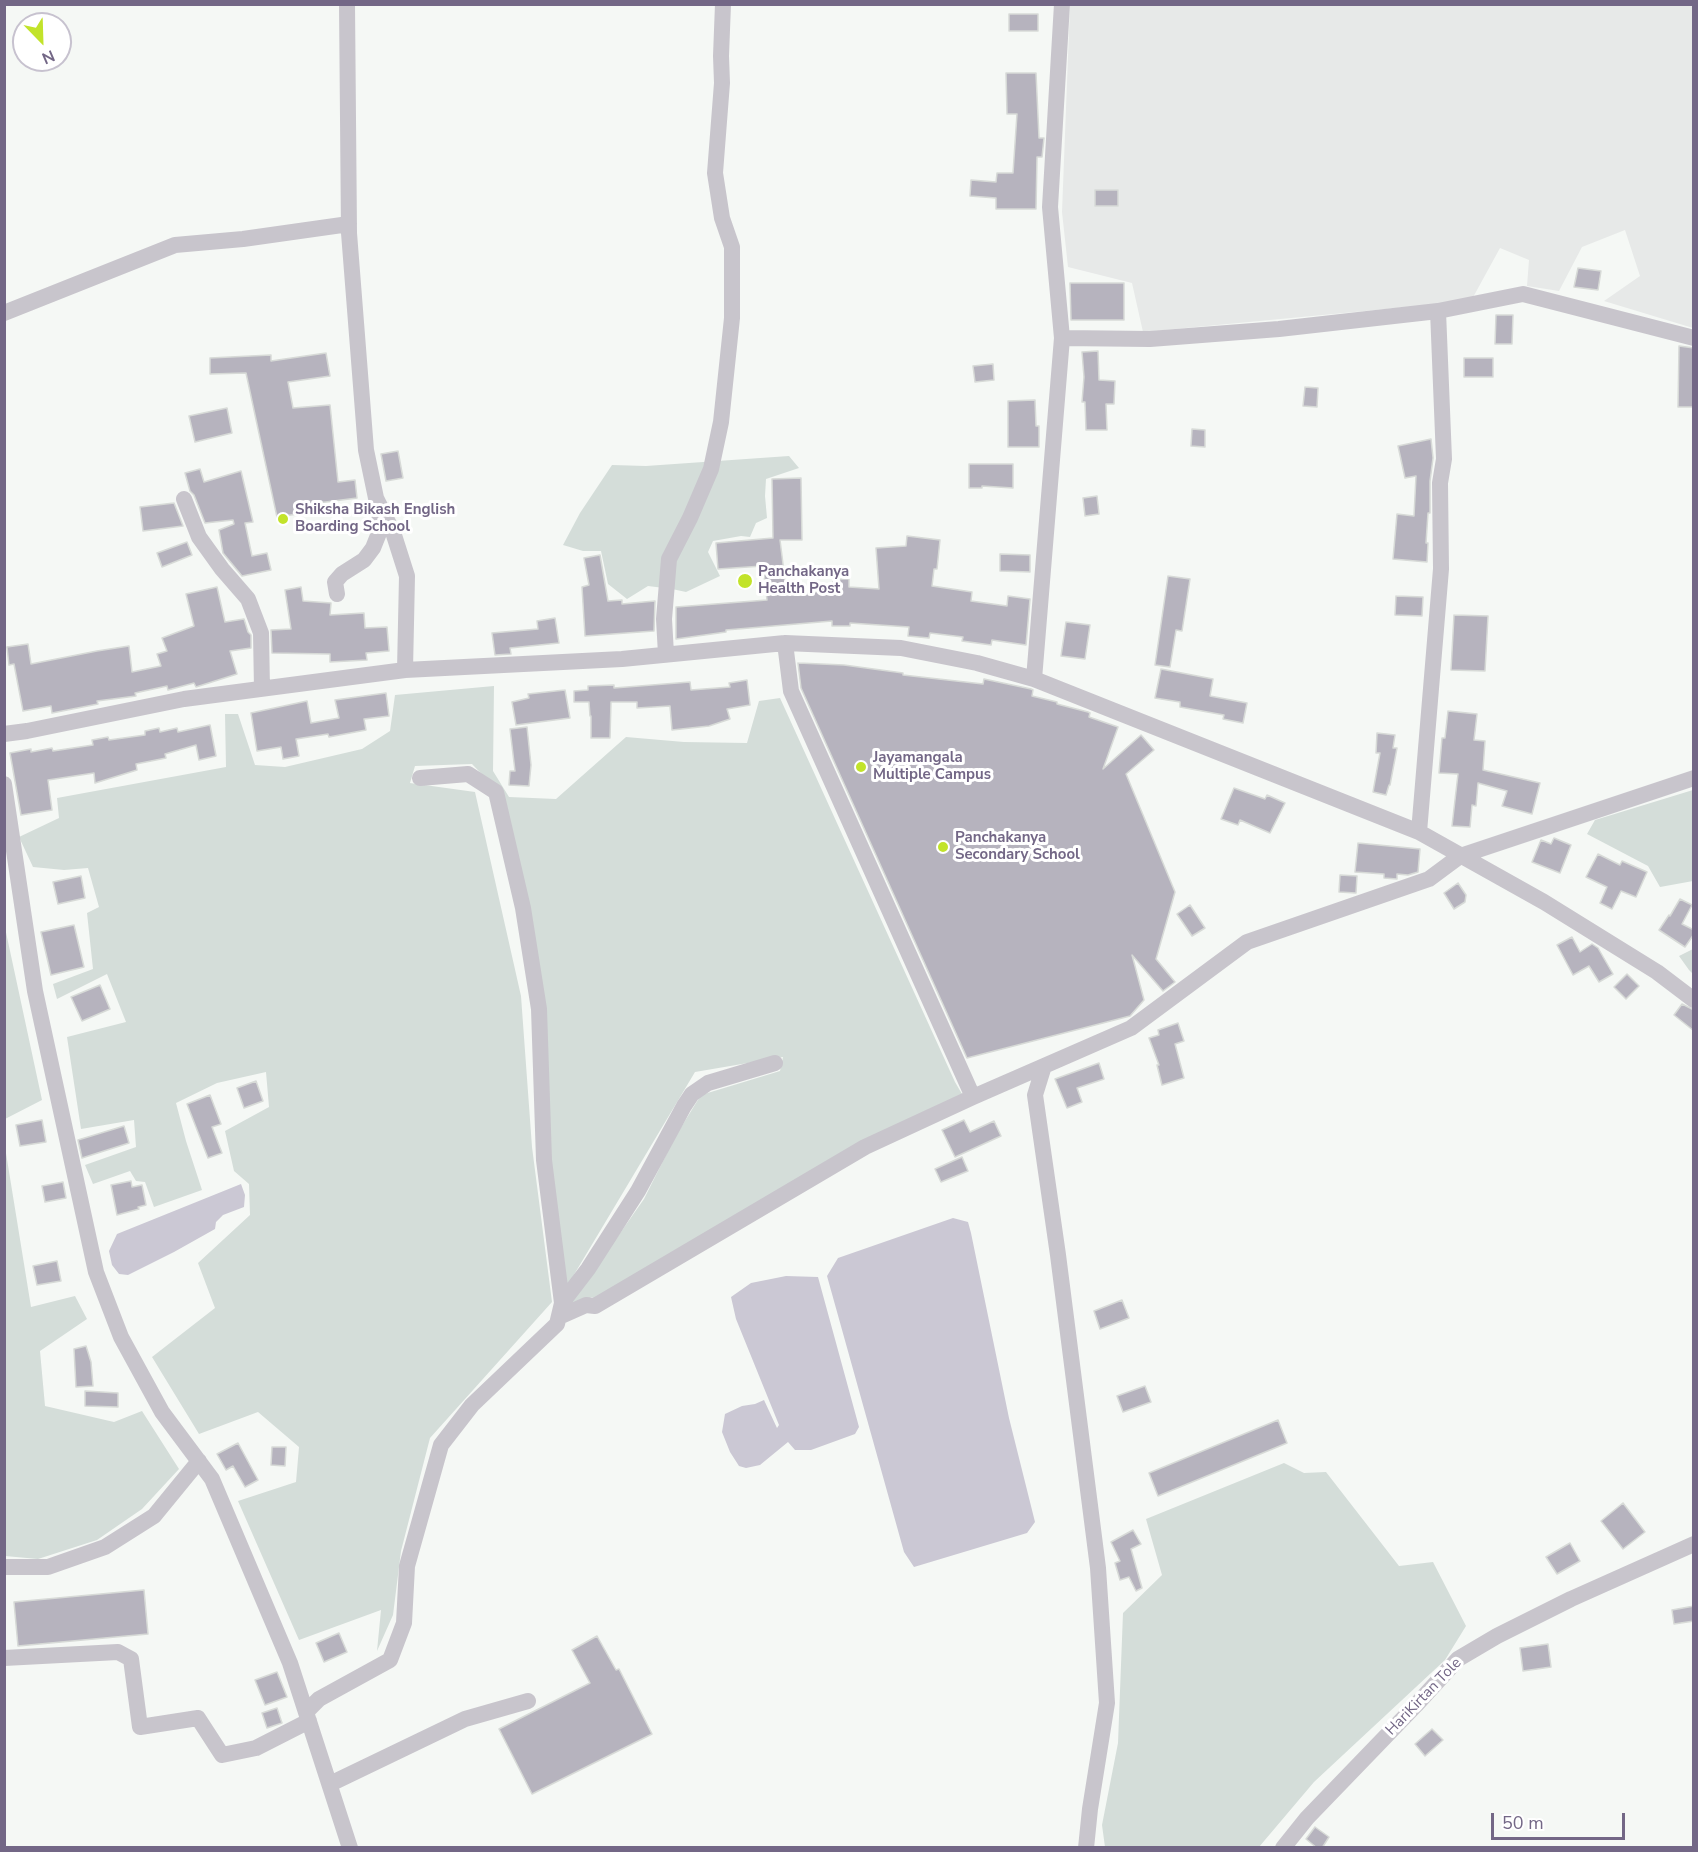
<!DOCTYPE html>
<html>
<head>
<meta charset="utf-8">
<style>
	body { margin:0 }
	#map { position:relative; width:1698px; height:1852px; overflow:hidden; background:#f5f8f5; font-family:"Nunito Sans",sans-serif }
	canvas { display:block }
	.frame { position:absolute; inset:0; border:6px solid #736786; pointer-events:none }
	.north { position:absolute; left:12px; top:12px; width:60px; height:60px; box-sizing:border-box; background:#fff; border:2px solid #c7c2cf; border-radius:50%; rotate:157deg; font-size:16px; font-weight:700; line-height:24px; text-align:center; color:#736786 }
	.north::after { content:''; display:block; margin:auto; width:21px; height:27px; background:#c2e32a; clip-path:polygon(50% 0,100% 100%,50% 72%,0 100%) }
	.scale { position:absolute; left:1491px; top:1813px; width:134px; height:27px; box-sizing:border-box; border:3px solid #736786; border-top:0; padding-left:8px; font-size:18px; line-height:21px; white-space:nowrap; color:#736786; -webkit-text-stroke:4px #fff; paint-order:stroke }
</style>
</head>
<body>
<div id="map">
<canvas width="1698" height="1852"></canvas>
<div class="frame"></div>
<div class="north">N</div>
<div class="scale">50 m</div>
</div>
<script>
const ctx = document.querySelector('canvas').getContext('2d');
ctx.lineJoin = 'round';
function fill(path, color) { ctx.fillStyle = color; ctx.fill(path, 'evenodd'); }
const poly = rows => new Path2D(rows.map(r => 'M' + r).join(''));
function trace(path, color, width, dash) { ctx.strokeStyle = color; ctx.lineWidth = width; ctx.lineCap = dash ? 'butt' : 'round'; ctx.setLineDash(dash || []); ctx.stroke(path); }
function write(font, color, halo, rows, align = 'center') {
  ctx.font = font + ' "Nunito Sans",sans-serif'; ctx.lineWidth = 6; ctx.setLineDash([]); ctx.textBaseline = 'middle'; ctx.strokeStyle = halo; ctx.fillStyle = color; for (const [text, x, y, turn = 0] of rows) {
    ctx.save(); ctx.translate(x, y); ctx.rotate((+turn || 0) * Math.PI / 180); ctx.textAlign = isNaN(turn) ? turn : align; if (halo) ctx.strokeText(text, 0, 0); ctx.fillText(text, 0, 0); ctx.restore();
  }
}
fill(poly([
	[1070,5,1693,5,1693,328,1604,301,1640,276,1625,230,1582,247,1559,291,1527,286,1529,260,1500,248,1471,301,1143,332,1132,283,1068,267,1062,212]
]), '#e7e9e8');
fill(poly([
	[789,456,799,468,766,479,765,496,767,518,756,523,750,537,741,536,713,541,708,552,720,576,686,592,672,589,648,586,627,599,608,584,601,551,583,551,563,545,580,513,612,465,646,466],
	[494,686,493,771,509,797,556,799,626,737,684,742,747,743,759,701,780,698,955,1082,962,1094,596,1300,592,1297,569,1306,644,1199,675,1137,701,1095,780,1071,783,1057,695,1072,566,1288,549,1164,546,1009,502,795,472,764,415,766,410,783,475,792,521,996,532,1147,552,1302,430,1438,401,1551,393,1615,377,1651,381,1610,299,1640,238,1501,296,1482,299,1447,258,1412,199,1434,152,1357,215,1308,198,1263,250,1215,249,1184,234,1171,225,1131,269,1107,266,1072,217,1083,176,1103,186,1141,202,1190,154,1207,145,1182,136,1181,130,1171,93,1184,85,1165,136,1147,134,1120,81,1129,67,1037,126,1022,107,974,57,999,53,984,93,969,87,913,99,907,88,868,64,870,33,867,19,837,59,818,57,798,226,767,225,714,238,714,255,765,285,767,362,749,390,731,395,695],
	[1693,790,1693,881,1660,887,1648,866,1587,834,1595,820],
	[4,923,42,1100,5,1119,4,1119],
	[1693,949,1693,974,1689,970,1679,956],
	[5,1147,31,1307,75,1296,87,1319,40,1351,45,1406,114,1422,142,1411,179,1469,142,1509,97,1540,38,1559,5,1556],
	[1284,1463,1304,1473,1326,1472,1399,1566,1433,1562,1466,1626,1445,1660,1314,1782,1259,1847,1105,1847,1102,1825,1118,1743,1123,1613,1162,1575,1146,1519]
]), '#d4ddd9');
fill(poly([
	[241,1184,245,1195,244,1207,223,1215,216,1222,215,1229,174,1252,128,1275,119,1274,112,1265,109,1251,117,1234],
	[953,1218,968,1222,971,1233,1009,1418,1035,1522,1027,1533,914,1567,904,1552,827,1276,838,1258],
	[786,1276,818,1277,859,1427,855,1434,811,1450,795,1450,788,1442,760,1465,746,1468,739,1466,730,1452,722,1432,725,1414,742,1406,755,1404,764,1400,777,1428,779,1425,736,1319,731,1297,751,1283]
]), '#cbc8d4');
const building = poly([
	[1009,14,1038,14,1038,31,1009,31,1009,14],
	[1006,73,1036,73,1039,138,1044,138,1042,157,1037,157,1036,209,996,209,996,198,970,196,971,180,996,182,997,173,1013,173,1017,114,1007,114,1006,73],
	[1095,190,1118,190,1118,206,1095,206,1095,190],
	[1578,268,1601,271,1598,290,1574,287,1578,268],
	[1070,283,1124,283,1124,320,1071,320,1070,283],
	[1496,315,1513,315,1512,344,1495,344,1496,315],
	[1679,346,1694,348,1694,407,1678,407,1679,346],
	[1098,351,1099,380,1115,381,1114,404,1106,404,1107,430,1086,430,1085,402,1082,402,1084,377,1082,352,1098,351],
	[326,353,330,376,288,382,293,408,330,405,338,482,355,480,357,498,310,504,311,512,277,517,246,373,210,374,210,358,271,355,271,361,326,353],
	[1464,358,1493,358,1493,377,1464,377,1464,358],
	[993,364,994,380,975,382,973,366,993,364],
	[1305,387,1318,388,1317,407,1303,406,1305,387],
	[1035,400,1036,426,1039,426,1039,447,1008,447,1008,401,1035,400],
	[227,408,232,433,195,442,189,416,227,408],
	[1192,429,1205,430,1205,447,1191,446,1192,429],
	[1431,439,1433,458,1430,481,1430,513,1428,513,1426,543,1428,543,1427,562,1393,559,1397,514,1414,516,1416,476,1405,478,1398,446,1431,439],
	[398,451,403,478,386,481,381,454,398,451],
	[969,464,1013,464,1013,488,982,486,982,488,969,488,969,464],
	[200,469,204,482,241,471,253,522,245,523,252,556,267,553,271,570,242,576,223,553,219,530,234,524,233,520,205,523,194,495,190,491,185,473,200,469],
	[801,478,802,540,780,540,786,588,795,594,816,592,816,588,833,587,833,579,849,579,849,587,879,589,876,548,906,546,907,536,940,540,937,569,934,569,932,586,972,592,971,601,1007,606,1008,596,1030,599,1026,645,992,640,991,645,962,641,963,637,930,633,929,638,908,636,909,627,850,623,850,626,832,626,832,621,726,630,726,632,676,639,676,607,767,600,763,566,718,569,716,543,773,538,772,479,801,478],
	[1097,496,1099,514,1085,516,1083,498,1097,496],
	[174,503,183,526,143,531,140,507,174,503],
	[187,542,192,555,162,567,157,553,187,542],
	[1000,554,1030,555,1030,572,1000,571,1000,554],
	[600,555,608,601,622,600,622,604,655,601,654,631,585,636,582,587,589,585,584,558,600,555],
	[1168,576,1190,579,1182,631,1176,630,1170,667,1155,665,1168,576],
	[217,587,225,622,244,619,248,632,251,635,251,648,230,651,237,674,196,687,194,683,168,690,167,686,135,693,136,696,97,701,98,704,52,713,51,706,23,711,14,664,9,665,7,647,28,644,31,664,97,651,129,646,132,672,161,666,157,654,167,651,162,638,194,626,186,594,217,587],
	[301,587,303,601,331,603,330,615,364,613,365,628,387,627,389,651,366,653,367,660,330,662,330,654,272,653,271,630,291,629,285,590,301,587],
	[1396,596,1423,597,1422,616,1395,615,1396,596],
	[1454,615,1488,616,1485,671,1451,670,1454,615],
	[555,618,559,643,510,648,511,654,495,655,492,633,538,629,537,621,555,618],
	[1066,622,1090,625,1085,659,1061,656,1066,622],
	[798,663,844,665,903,673,903,675,983,684,984,679,1031,689,1033,690,1032,696,1057,702,1057,704,1088,712,1090,713,1089,717,1118,727,1103,769,1141,735,1154,750,1126,774,1175,892,1156,959,1175,982,1163,991,1132,955,1144,1000,1130,1016,967,1058,801,688,798,663],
	[1161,669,1213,679,1210,696,1247,703,1243,723,1223,719,1224,715,1180,707,1180,702,1155,698,1161,669],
	[747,680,750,705,727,709,730,719,709,726,672,730,670,706,637,708,637,702,611,702,610,738,591,738,591,716,590,716,589,702,574,702,574,691,588,690,588,686,614,685,614,688,690,682,691,690,730,687,729,683,747,680],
	[565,690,570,718,516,725,512,702,529,698,528,694,565,690],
	[386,693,389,716,364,719,366,730,329,737,328,734,296,739,299,756,283,759,281,747,257,751,251,713,307,701,311,723,339,718,335,700,386,693],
	[1448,711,1477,714,1474,740,1485,741,1483,770,1540,783,1532,814,1502,806,1507,791,1478,783,1476,806,1472,805,1470,827,1452,826,1458,774,1439,773,1442,738,1445,738,1448,711],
	[210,725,216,756,199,760,196,745,165,754,166,758,136,764,137,770,95,783,94,773,48,780,52,810,21,815,10,753,31,749,31,752,52,748,53,751,93,745,92,740,108,737,109,740,145,735,145,731,159,728,160,732,177,728,178,732,210,725],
	[527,727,531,765,529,786,509,785,510,771,515,771,510,729,527,727],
	[1377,733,1395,735,1393,748,1397,748,1390,785,1389,785,1386,795,1373,792,1380,753,1376,753,1377,733],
	[1234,788,1265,799,1267,795,1285,803,1270,833,1240,820,1238,825,1221,819,1234,788],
	[1554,838,1571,845,1560,873,1532,862,1541,840,1551,844,1554,838],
	[1358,843,1420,849,1418,872,1408,875,1397,874,1397,879,1384,878,1384,874,1355,872,1358,843],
	[1598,854,1620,865,1622,861,1647,872,1636,897,1621,891,1612,909,1600,903,1607,887,1586,877,1598,854],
	[1340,875,1357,876,1356,893,1339,892,1340,875],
	[81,876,85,898,58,904,53,882,81,876],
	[1458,883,1466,895,1465,902,1454,909,1444,893,1458,883],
	[1680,899,1692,905,1682,924,1694,930,1694,934,1685,947,1659,930,1669,915,1670,916,1680,899],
	[1190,905,1205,928,1192,936,1177,914,1190,905],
	[74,925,84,967,51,975,41,932,74,925],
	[1572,937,1580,952,1592,944,1598,948,1613,974,1599,982,1589,966,1573,975,1557,945,1572,937],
	[1627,974,1639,986,1626,999,1614,987,1627,974],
	[100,985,110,1009,82,1021,71,997,100,985],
	[1682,1004,1694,1010,1694,1031,1674,1015,1682,1004],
	[1178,1023,1184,1041,1175,1044,1184,1078,1162,1085,1157,1065,1159,1065,1149,1038,1159,1035,1158,1030,1178,1023],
	[1099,1063,1104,1079,1077,1088,1082,1102,1067,1108,1055,1079,1099,1063],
	[256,1081,263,1101,244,1108,237,1088,256,1081],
	[210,1095,221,1124,212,1127,222,1153,208,1158,187,1104,210,1095],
	[42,1120,46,1142,20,1146,16,1125,42,1120],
	[964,1120,970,1132,994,1121,1001,1136,955,1157,942,1130,964,1120],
	[124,1126,129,1143,82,1158,78,1140,124,1126],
	[962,1157,968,1171,941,1182,935,1169,962,1157],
	[131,1181,132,1187,142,1185,146,1205,138,1207,139,1209,117,1215,111,1185,131,1181],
	[63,1182,66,1198,45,1202,42,1186,63,1182],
	[57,1261,61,1281,37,1285,33,1266,57,1261],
	[1122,1300,1129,1318,1100,1329,1094,1311,1122,1300],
	[86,1346,91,1362,93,1386,76,1387,74,1349,86,1346],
	[1145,1386,1151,1402,1123,1412,1117,1396,1145,1386],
	[85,1391,118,1393,118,1407,85,1406,85,1391],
	[1278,1420,1287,1443,1158,1496,1149,1473,1278,1420],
	[238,1443,258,1480,245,1487,233,1466,226,1470,217,1454,238,1443],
	[272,1447,286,1447,285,1466,271,1465,272,1447],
	[1623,1503,1645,1532,1623,1549,1601,1521,1623,1503],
	[1133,1530,1141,1544,1131,1549,1142,1588,1136,1591,1129,1577,1120,1580,1115,1563,1120,1561,1111,1542,1133,1530],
	[1570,1543,1580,1561,1557,1574,1546,1557,1570,1543],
	[144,1590,148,1634,18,1646,14,1602,144,1590],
	[1694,1606,1694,1621,1674,1624,1672,1610,1694,1606],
	[339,1633,347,1652,324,1662,316,1643,339,1633],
	[597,1636,616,1670,619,1669,652,1734,532,1794,499,1729,590,1683,572,1650,597,1636],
	[1548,1644,1551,1667,1523,1671,1520,1648,1548,1644],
	[277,1672,287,1697,265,1705,255,1680,277,1672],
	[277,1708,282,1723,267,1728,262,1713,277,1708],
	[1432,1729,1443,1740,1425,1756,1415,1744,1432,1729],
	[1315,1827,1329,1837,1322,1848,1317,1848,1306,1839,1315,1827]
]);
fill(building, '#b6b3be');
trace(building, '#d7dad7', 1.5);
trace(poly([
	[347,4,349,233,366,450,376,498,393,532,407,576,405,670],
	[1062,4,1050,207,1062,338],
	[4,313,175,245,243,239,349,224],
	[184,499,199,537,222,569,248,599,261,633,262,689],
	[337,594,335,582,342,574,364,560,373,548,379,533,380,506],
	[785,643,791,691,973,1097],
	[666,654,664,619,669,559,690,518,711,469,721,422,732,318,732,247,722,218,715,173,722,83,721,56,723,4],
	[1034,679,1062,338,1150,339,1279,329,1438,311],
	[4,734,27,731,184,699,405,670,622,659,785,643,901,648,977,663,1034,679,1419,832,1544,902,1657,972,1694,1000],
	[4,784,35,991,96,1272,121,1337,162,1412,212,1479,290,1663,350,1848],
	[1419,832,1441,569,1440,483,1444,459,1438,311,1523,294,1694,338],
	[1044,1066,1035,1095,1058,1255,1098,1568,1107,1703,1090,1809,1086,1848],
	[562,1303,588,1269,638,1191,684,1106,692,1094,708,1083,775,1063],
	[559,1317,586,1305,595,1306,865,1147,973,1097,1131,1028,1247,942,1429,879,1460,856,1694,778],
	[4,1567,48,1567,105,1547,154,1516,199,1461],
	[4,1658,118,1652,131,1659,140,1727,198,1718,222,1755,256,1748,309,1721],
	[306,1712,319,1699,390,1660,404,1623,407,1566,441,1445,472,1405,557,1324,562,1303,544,1160,539,1009,523,908,496,792,468,774,420,778],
	[330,1784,465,1719,528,1701],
	[1283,1848,1307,1818,1416,1705,1458,1659,1497,1636,1571,1599,1694,1544]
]), '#c8c5cc', 16);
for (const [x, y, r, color] of [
	[283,519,6,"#c2e32a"],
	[745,581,8,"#c2e32a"],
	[861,767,6,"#c2e32a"],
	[943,847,6,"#c2e32a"]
]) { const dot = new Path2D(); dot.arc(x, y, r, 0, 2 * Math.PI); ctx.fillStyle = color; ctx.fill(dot); trace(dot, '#fff', 2); }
write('bold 15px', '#736786', '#fff', [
	["Shiksha Bikash English",295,510],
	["Boarding School",295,527],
	["Panchakanya",758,572],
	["Health Post",758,589],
	["Jayamangala",873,758],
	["Multiple Campus",873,775],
	["Panchakanya",955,838],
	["Secondary School",955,855]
], 'left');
write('15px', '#736786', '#fff', [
	["HariKirtan Tole",1424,1697,-46]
]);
</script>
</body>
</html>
